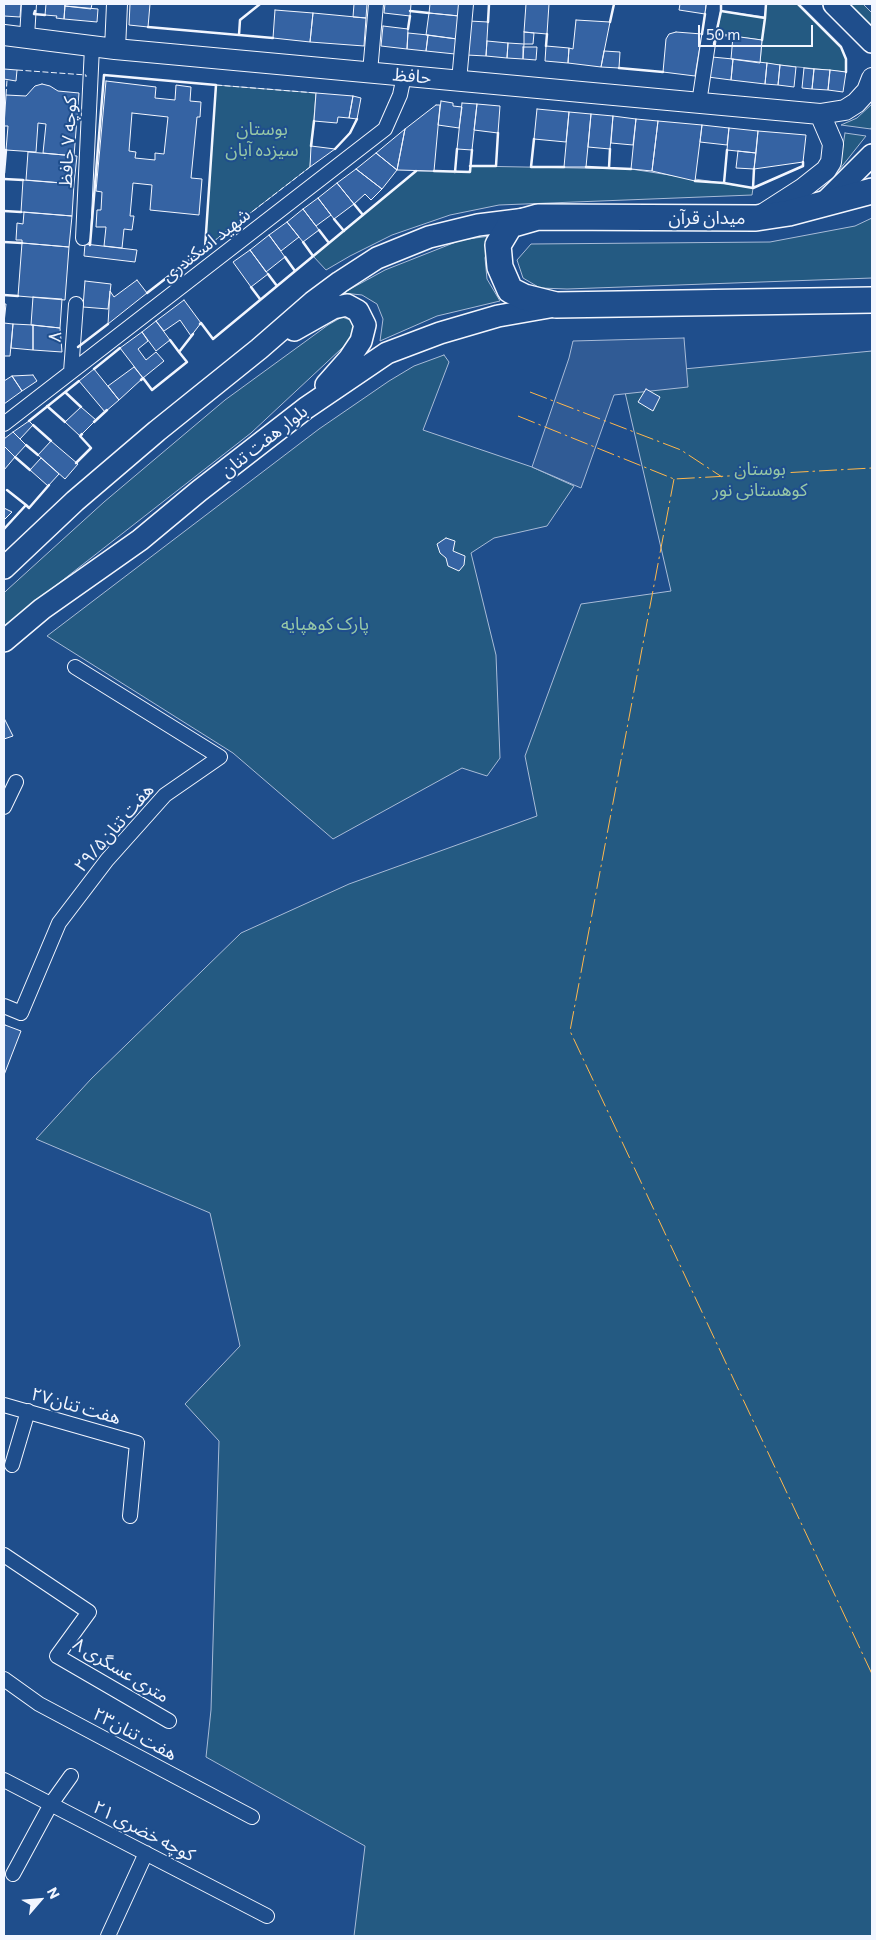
<!DOCTYPE html>
<html>
<head>
<meta charset="utf-8">
<style>
	body { margin:0 }
	#map { position:relative; width:876px; height:1940px; overflow:hidden; background:#1f4e8c; font-family:Commissioner,sans-serif }
	canvas { display:block }
	.frame { position:absolute; inset:0; border:5px solid #f2f6ff; pointer-events:none }
	.north { position:absolute; left:15px; top:1875px; width:50px; height:50px; -webkit-text-stroke:4px #1f4e8c; paint-order:stroke; rotate:63deg; font-size:14px; font-weight:700; line-height:20px; text-align:center; color:#f2f6ff }
	.north::after { content:''; display:block; margin:auto; width:18px; height:22px; background:#f2f6ff; clip-path:polygon(50% 0,100% 100%,50% 72%,0 100%) }
	.scale { position:absolute; left:698px; top:25px; width:115px; height:22px; box-sizing:border-box; border:2px solid #f2f6ff; border-top:0; padding-left:6px; font-size:15px; line-height:18px; white-space:nowrap; color:#f2f6ff; -webkit-text-stroke:4px #1f4e8c; paint-order:stroke }
</style>
</head>
<body>
<div id="map">
<canvas width="876" height="1940"></canvas>
<div class="frame"></div>
<div class="north">N</div>
<div class="scale">50 m</div>
</div>
<script>
const ctx = document.querySelector('canvas').getContext('2d');
ctx.lineJoin = 'round';
function fill(path, color) { ctx.fillStyle = color; ctx.fill(path, 'evenodd'); }
const poly = rows => new Path2D(rows.map(r => 'M' + r).join(''));
function trace(path, color, width, dash) { ctx.strokeStyle = color; ctx.lineWidth = width; ctx.lineCap = dash ? 'butt' : 'round'; ctx.setLineDash(dash || []); ctx.stroke(path); }
function write(font, color, halo, rows, align = 'center') {
  ctx.font = font + ' Commissioner,"Noto Sans Arabic",sans-serif'; ctx.lineWidth = 4; ctx.setLineDash([]); ctx.textBaseline = 'middle'; ctx.strokeStyle = halo; ctx.fillStyle = color; for (const [text, x, y, turn = 0] of rows) {
    ctx.save(); ctx.translate(x, y); ctx.rotate((+turn || 0) * Math.PI / 180); ctx.textAlign = isNaN(turn) ? turn : align; if (halo) ctx.strokeText(text, 0, 0); ctx.fillText(text, 0, 0); ctx.restore();
  }
}
const green = poly([
	[766,4,798,4,841,47,846,59,846,72,760,63,762,40,716,34,721,11,765,17,766,4],
	[850,4,863,4,872,13,872,26,850,4],
	[216,85,316,93,310,167,205,248,216,85],
	[872,104,872,125,871,129,841,125,857,118,872,104],
	[845,133,866,136,836,174,840,164,845,133],
	[470,166,631,169,753,188,752,195,499,205,450,215,392,235,350,256,326,270,313,256,416,171,469,172,470,166],
	[872,218,872,278,567,289,540,288,523,278,517,260,531,244,770,242,855,226,872,218],
	[490,236,485,258,487,279,500,301,437,316,380,341,383,319,377,304,362,295,343,293,385,270,461,240,490,236],
	[342,317,353,321,356,335,251,433,4,626,4,593,7,590,104,502,225,400,328,325,342,317],
	[872,351,872,1936,354,1936,365,1846,206,1757,211,1710,219,1441,185,1404,240,1346,210,1213,36,1139,91,1079,241,933,349,884,537,816,525,756,581,604,671,591,621,375,872,351],
	[444,355,449,362,423,430,532,467,574,486,547,526,494,538,471,553,496,655,500,758,487,776,462,768,333,839,233,753,47,636,319,429,389,381,414,366,444,355]
]);
fill(green, '#245a82');
trace(green, '#a8bbd7', 1);
const parking = poly([
	[684,338,688,387,614,395,581,488,532,467,569,358,573,341,684,338]
]);
fill(parking, '#305b95');
trace(parking, '#a8bbd7', 1);
const building = poly([
	[4,4,21,4,20,17,4,16,4,4],
	[46,4,65,4,64,19,56,18,57,16,45,15,46,4],
	[65,4,92,4,91,9,65,6,65,4],
	[130,4,150,4,148,27,129,25,130,4],
	[354,4,367,4,366,18,353,17,354,4],
	[385,4,411,4,410,16,384,13,385,4],
	[430,4,460,4,459,16,429,13,430,4],
	[526,4,549,4,547,34,524,32,526,4],
	[680,4,706,4,705,14,679,10,680,4],
	[65,6,98,9,97,22,64,19,65,6],
	[275,10,313,13,310,42,273,38,275,10],
	[313,13,366,18,364,46,310,42,313,13],
	[429,13,459,16,457,39,426,35,429,13],
	[576,20,610,22,601,67,568,63,569,48,573,49,576,20],
	[469,21,488,22,486,56,467,55,469,21],
	[383,26,408,29,407,49,381,46,383,26],
	[524,32,534,33,533,44,524,44,524,32],
	[676,32,702,34,695,76,663,72,666,39,669,34,676,32],
	[408,33,428,35,426,51,407,49,408,33],
	[428,35,457,39,455,54,426,51,428,35],
	[733,36,762,40,760,63,731,59,733,36],
	[487,41,508,43,507,58,486,56,487,41],
	[508,43,524,44,523,59,507,58,508,43],
	[546,46,569,48,568,63,545,61,546,46],
	[523,47,537,47,536,60,523,59,523,47],
	[604,51,620,52,619,68,601,67,604,51],
	[712,57,733,59,731,80,708,77,712,57],
	[733,59,767,63,765,84,731,80,733,59],
	[767,63,780,65,778,85,765,84,767,63],
	[780,65,796,67,794,87,778,85,780,65],
	[804,68,814,69,812,89,802,88,804,68],
	[4,69,17,70,16,81,4,79,4,69],
	[814,69,830,70,828,90,812,89,814,69],
	[830,70,846,72,843,92,828,90,830,70],
	[106,81,156,87,155,98,175,100,176,85,191,87,190,101,201,102,200,117,197,117,191,178,202,179,199,215,150,210,152,185,133,183,130,216,134,216,132,230,124,229,122,248,104,246,106,227,96,227,97,210,101,210,102,192,96,191,106,81],
	[132,113,168,117,164,154,155,153,155,160,135,158,136,152,129,151,132,113],
	[42,84,50,86,58,91,79,93,74,156,43,153,46,124,38,123,36,152,6,150,8,126,4,126,6,95,26,96,35,86,42,84],
	[316,93,353,96,349,118,338,117,337,123,314,121,316,93],
	[353,96,361,98,357,119,349,118,353,96],
	[441,101,453,103,453,106,462,107,459,128,438,125,441,101],
	[462,103,477,104,472,150,457,149,462,103],
	[477,104,500,106,498,133,474,130,477,104],
	[436,105,440,105,434,171,397,170,405,129,436,105],
	[537,109,569,112,566,142,534,139,537,109],
	[569,112,591,114,586,167,564,167,569,112],
	[591,114,613,116,610,149,588,147,591,114],
	[613,116,636,119,633,145,611,143,613,116],
	[636,119,658,121,652,171,631,169,636,119],
	[658,121,702,125,695,181,652,171,658,121],
	[702,125,729,128,727,145,700,142,702,125],
	[729,128,758,131,756,153,727,150,729,128],
	[405,129,397,170,376,153,405,129],
	[758,131,806,135,803,162,754,169,758,131],
	[311,146,335,149,310,167,311,146],
	[738,151,756,153,754,169,736,168,738,151],
	[28,152,77,156,74,184,26,180,28,152],
	[376,153,397,170,382,189,356,169,376,153],
	[356,169,382,189,371,200,365,194,354,204,337,183,356,169],
	[23,180,74,184,72,216,21,212,23,180],
	[337,183,354,204,334,219,318,198,337,183],
	[318,198,331,215,316,226,303,209,318,198],
	[303,209,319,230,303,242,287,222,303,209],
	[24,212,72,216,69,247,22,243,22,240,16,240,17,223,23,224,24,212],
	[287,222,299,237,281,251,269,235,287,222],
	[269,235,285,257,266,272,250,250,269,235],
	[22,243,69,247,65,300,18,296,22,243],
	[85,244,137,250,135,262,84,256,85,244],
	[250,250,268,274,251,287,233,262,250,250],
	[137,280,147,293,108,324,110,291,114,297,137,280],
	[85,281,111,284,108,309,83,307,85,281],
	[33,297,62,299,60,328,31,325,33,297],
	[184,300,201,323,191,336,180,320,164,331,156,321,184,300],
	[4,304,6,304,4,323,4,304],
	[156,321,170,340,156,351,142,332,156,321],
	[4,323,13,324,10,356,4,356,4,323],
	[13,324,33,325,33,350,11,348,13,324],
	[33,325,60,328,62,352,33,350,33,325],
	[142,332,148,341,138,349,146,360,156,352,164,361,143,378,120,348,142,332],
	[134,367,143,378,119,400,108,386,134,367],
	[94,369,119,400,105,412,79,381,94,369],
	[33,375,37,381,22,391,12,376,33,375],
	[12,376,22,391,4,404,4,381,12,376],
	[646,389,660,397,653,411,638,402,646,389],
	[81,407,96,420,80,436,65,422,81,407],
	[29,421,33,425,20,439,13,432,29,421],
	[13,432,26,445,15,457,4,446,4,439,13,432],
	[51,441,78,464,65,479,38,455,51,441],
	[4,446,15,457,4,470,4,446],
	[41,458,59,474,48,486,30,470,41,458],
	[4,508,12,512,5,519,4,518,4,508],
	[446,538,455,541,453,551,465,556,464,565,459,571,448,566,446,558,440,553,437,544,446,538],
	[4,718,13,736,4,739,4,718],
	[5,1025,21,1031,4,1075,4,1028,5,1025]
]);
fill(building, '#3563a3');
trace(building, '#f2f6ff', 1);
const street = poly([
	[27,37,29,4],
	[370,72,376,4],
	[459,81,466,4],
	[699,103,714,4],
	[83,238,92,47],
	[71,372,76,304],
	[4,424,385,129,400,95,404,76],
	[4,807,16,782],
	[4,1006,21,1013,59,923,107,860,165,795,220,757,75,667],
	[4,1405,137,1443,130,1516],
	[12,1465,28,1411],
	[4,1555,89,1612,57,1656,169,1721],
	[4,1679,39,1704,252,1817],
	[4,1780,267,1916],
	[13,1874,51,1804,71,1776],
	[108,1936,146,1853]
]);
const secondary = poly([
	[4,35,115,49,820,114,845,110,856,103,867,91,872,78],
	[115,49,117,4],
	[760,216,802,189,826,170,831,162,833,144,820,114]
]);
const primary = poly([
	[834,4,872,42],
	[823,204,872,155],
	[294,330,333,308,347,305,358,311,365,325,361,341,349,359,326,385],
	[4,568,75,501,157,431,259,349,313,302,340,282,377,258,429,237,478,225,526,219],
	[4,641,42,609,140,540,199,491,306,408,387,353,440,333,498,316,555,306]
]);
const highway = poly([
	[872,191,789,213,756,218,538,217,510,225,498,245,500,267,510,290,524,297,556,305,872,300]
]);
trace(street, '#f2f6ff', 16);
trace(secondary, '#f2f6ff', 22);
trace(primary, '#f2f6ff', 24);
trace(highway, '#f2f6ff', 28);
trace(street, '#1f4e8c', 14);
trace(secondary, '#1f4e8c', 20);
trace(primary, '#1f4e8c', 21);
trace(highway, '#1f4e8c', 25);
trace(poly([
	[17,70,86,75,86,77],
	[216,85,316,93],
	[6,95,7,80],
	[205,248,310,167]
]), '#f2f6ff', 1, [6, 2.5]);
trace(poly([
	[721,4,721,11,765,18,766,4],
	[798,4,841,47,846,59,846,72],
	[35,11,34,14,45,15],
	[410,11,429,13],
	[488,22,489,4],
	[610,22,614,4],
	[148,27,273,38],
	[408,29,410,16],
	[702,34,705,14],
	[716,34,721,11],
	[239,35,240,20,260,4],
	[762,40,765,18],
	[714,44,716,34,733,36],
	[546,46,547,34],
	[619,68,663,72],
	[534,139,531,167,564,167],
	[311,146,314,121],
	[335,149,350,133,357,119],
	[470,166,496,166,498,133],
	[586,167,631,169],
	[609,168,610,149],
	[434,171,470,172,472,150],
	[455,172,457,149],
	[4,173,6,150],
	[4,179,23,180],
	[695,181,724,183,753,188,803,166,803,162],
	[724,183,727,150],
	[753,188,754,169],
	[354,204,363,215],
	[4,211,21,212],
	[334,219,344,231],
	[319,230,329,243],
	[4,242,22,243],
	[303,242,313,256],
	[90,245,104,75,216,85,205,248,147,293],
	[285,257,295,271],
	[268,274,277,286],
	[251,287,260,299],
	[4,295,18,296],
	[200,324,201,323,213,339,416,171],
	[170,340,179,352],
	[78,347,108,324],
	[94,369,120,348],
	[141,380,143,378,152,390,187,362,179,352,193,334],
	[65,392,81,407],
	[47,406,65,422],
	[29,421,79,381],
	[94,422,107,410],
	[33,425,51,441],
	[26,445,38,455],
	[15,457,30,470],
	[76,463,91,448,80,436,82,434],
	[7,490,26,505],
	[4,529,26,505,29,508,49,485]
]), '#f2f6ff', 2.5);
trace(poly([
	[530,392,681,450,722,477],
	[518,416,674,479,872,468],
	[674,479,570,1031,872,1674]
]), '#ffb74d', 1, [18, 4, 2.5, 4]);
write('18px', '#f2f6ff', '#1f4e8c', [
	["حافظ",412,76,5],
	["کوچه ۷ حافظ",68,142,-87],
	["میدان قرآن",707,218],
	["شهید اسکندری",206,245,-38],
	["۸",55,337,-86],
	["بلوار هفت تنان",264,441,-38],
	["۲۹/۵هفت تنان",114,828,-49],
	["هفت تنان۲۷",76,1406,16],
	["۸ متری عسگری",121,1670,31],
	["هفت تنان۲۳",135,1734,28],
	["کوچه خضری ۲۱",144,1831,27]
]);
write('18px', '#97c8a6', '#1f4e8c', [
	["بوستان",262,129],
	["سیزده آبان",262,150],
	["بوستان",760,469],
	["کوهستانی نور",760,490],
	["پارک کوهپایه",325,624]
]);
</script>
</body>
</html>
